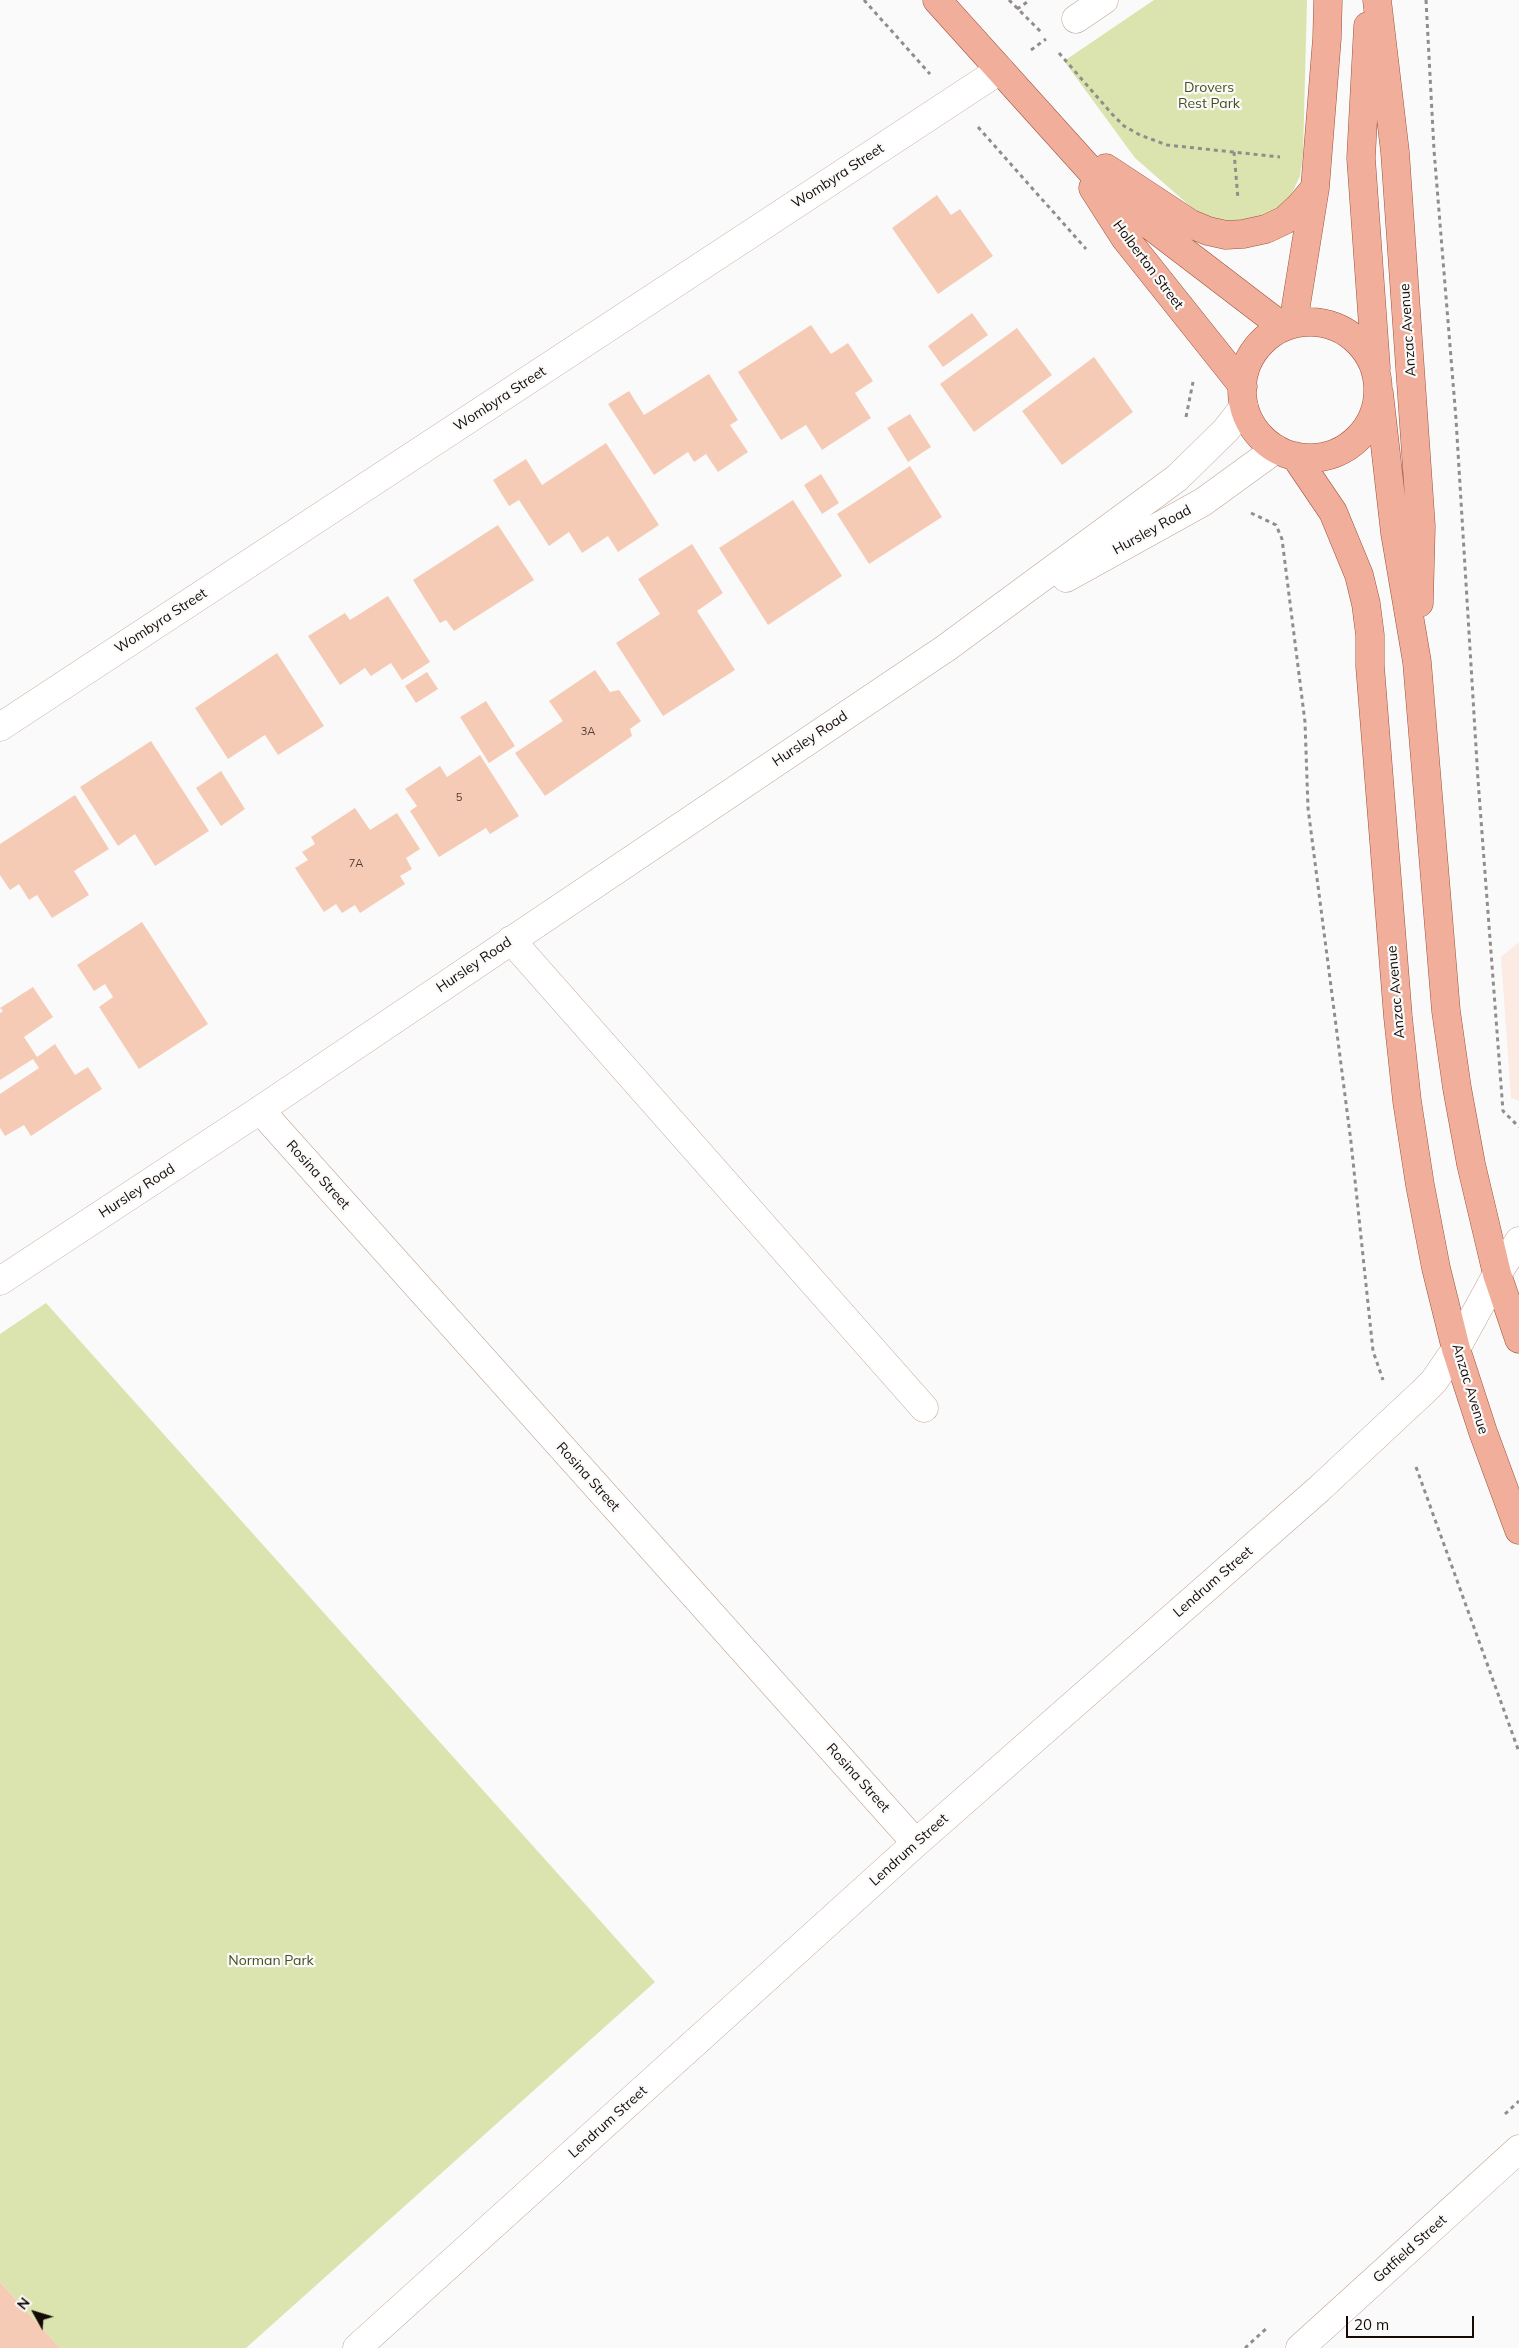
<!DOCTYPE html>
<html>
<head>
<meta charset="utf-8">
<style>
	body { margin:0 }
	#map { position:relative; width:1519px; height:2348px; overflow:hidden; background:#fafafa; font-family:Mulish,sans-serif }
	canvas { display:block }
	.north { position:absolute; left:10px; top:2288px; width:50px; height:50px; -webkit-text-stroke:4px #fafafa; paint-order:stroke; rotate:309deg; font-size:14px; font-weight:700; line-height:20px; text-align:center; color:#150a05 }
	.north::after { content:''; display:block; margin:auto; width:18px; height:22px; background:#150a05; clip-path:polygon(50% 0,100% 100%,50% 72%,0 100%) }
	.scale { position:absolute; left:1346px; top:2316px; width:128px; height:22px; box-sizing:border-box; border:2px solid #150a05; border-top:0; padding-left:6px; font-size:15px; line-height:18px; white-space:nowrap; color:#150a05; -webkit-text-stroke:4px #fafafa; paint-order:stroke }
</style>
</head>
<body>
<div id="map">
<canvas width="1519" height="2348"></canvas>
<div class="north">N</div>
<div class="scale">20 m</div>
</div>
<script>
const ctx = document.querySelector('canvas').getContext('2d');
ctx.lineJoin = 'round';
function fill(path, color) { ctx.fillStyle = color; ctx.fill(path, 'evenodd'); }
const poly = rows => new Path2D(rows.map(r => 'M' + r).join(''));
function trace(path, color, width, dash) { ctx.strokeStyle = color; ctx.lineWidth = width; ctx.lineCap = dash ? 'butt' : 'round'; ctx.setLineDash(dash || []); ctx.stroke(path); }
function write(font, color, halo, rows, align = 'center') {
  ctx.font = font + ' Mulish,sans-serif'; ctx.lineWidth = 4.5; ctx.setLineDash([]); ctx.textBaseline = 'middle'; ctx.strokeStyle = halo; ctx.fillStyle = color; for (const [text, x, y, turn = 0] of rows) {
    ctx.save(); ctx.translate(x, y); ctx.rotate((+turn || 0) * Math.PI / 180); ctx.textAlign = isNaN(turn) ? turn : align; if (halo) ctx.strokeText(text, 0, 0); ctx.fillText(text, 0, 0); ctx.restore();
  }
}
fill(poly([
	[1519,942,1519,1101,1511,1098,1501,957]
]), '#fcebe3');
fill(poly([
	[1154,0,1307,0,1303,155,1300,176,1291,195,1276,210,1258,220,1222,223,1205,217,1190,206,1135,158,1064,61],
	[46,1303,655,1982,246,2348,60,2348,0,2282,0,1334]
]), '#dbe4ae');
fill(poly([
	[937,195,951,215,960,209,993,256,938,294,892,228],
	[972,313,988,335,943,367,928,346],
	[811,325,831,354,848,343,873,381,855,393,871,418,822,450,806,425,781,440,738,372],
	[1017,328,1052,375,974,432,940,384],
	[1094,357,1133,412,1062,465,1022,411],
	[709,374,738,420,730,425,748,452,718,472,706,454,694,462,688,452,654,475,608,404,629,391,644,415],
	[910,414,931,447,908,462,887,428],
	[606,443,659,525,618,552,608,536,582,553,569,532,549,546,519,500,509,506,493,480,526,459,542,485],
	[910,466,942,517,869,564,837,514],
	[821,474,839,503,822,514,804,485],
	[793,500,842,576,768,625,719,548],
	[498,525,534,580,454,631,446,620,440,623,413,580],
	[692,544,723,593,697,611,735,670,663,716,616,643,660,614,638,579],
	[388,596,430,662,402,680,391,663,371,676,365,668,340,685,308,636,345,613,350,620],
	[277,653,324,726,278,755,265,735,228,759,195,708],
	[595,670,610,692,619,690,641,721,630,729,632,736,545,796,515,753,563,721,549,701],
	[427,672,438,689,416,703,405,686],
	[486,701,515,746,489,763,460,717],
	[151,741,209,831,155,866,135,834,118,846,80,787],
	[480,755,519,816,490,834,486,828,439,857,410,811,417,806,405,789,440,766,447,777],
	[221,771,245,809,221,826,196,788],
	[75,795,109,849,74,871,89,895,52,918,37,895,29,900,19,884,10,890,0,875,0,844],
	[355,808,370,830,397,813,420,849,406,858,412,869,400,876,405,884,360,913,355,905,342,913,336,904,324,912,295,868,308,860,302,852,315,844,311,837],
	[142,922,208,1024,139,1069,99,1007,113,997,105,984,94,991,77,965],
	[33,987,53,1017,24,1037,37,1057,55,1044,75,1075,88,1067,102,1089,31,1136,24,1125,5,1136,0,1128,0,1094,39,1068,33,1059,0,1080,0,1013,3,1011,0,1008],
	[0,2282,60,2348,0,2348]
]), '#f6cbb6');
const minor = poly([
	[1076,19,1104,0],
	[1066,578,1203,502,1276,449],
	[0,727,1000,70],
	[511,940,924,1408],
	[260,1110,916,1843],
	[0,1281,260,1110,946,648,1177,478,1226,430,1244,407],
	[357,2348,916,1843,1319,1489,1423,1392,1434,1381,1456,1349,1497,1274,1519,1241],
	[1300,2348,1519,2149]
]);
const major = poly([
	[937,0,1101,182,1143,220,1283,327],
	[1377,0,1395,152,1421,526,1419,603],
	[1368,26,1361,158,1376,368],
	[1106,168,1191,224,1208,231,1226,235,1243,234,1266,229,1285,220,1301,205,1315,188],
	[1093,188,1125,238,1243,386],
	'1242 390a68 68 0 1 1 136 0a68 68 0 1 1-136 0Z',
	[1293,324,1315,188,1327,38,1328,0],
	[1379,393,1395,533,1417,662,1446,1011,1457,1088,1471,1164,1497,1274,1519,1339],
	[1295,456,1333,512,1359,575,1366,604,1370,635,1370,666,1398,1017,1407,1101,1420,1185,1436,1268,1456,1349,1483,1432,1519,1530]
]);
trace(minor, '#c2a393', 29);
trace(major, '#9e523b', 29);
trace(poly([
	[864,0,930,74],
	[1009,0,1042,33],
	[1426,0,1434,150,1456,419,1478,780,1503,1111,1519,1127],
	[1017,9,1030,0],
	[1031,50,1046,39],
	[1059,53,1112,114,1124,126,1140,135,1167,145,1280,157],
	[978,127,1086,249],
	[1234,152,1238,199],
	[1186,417,1193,382],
	[1251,513,1276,525,1282,539,1305,722,1308,808,1351,1142,1373,1351,1383,1380],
	[1416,1467,1519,1752],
	[1505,2114,1519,2101],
	[1245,2348,1268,2327]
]), '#928d8b', 3, [4, 4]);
trace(minor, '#fff', 28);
trace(major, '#f1af9b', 28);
write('11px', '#4d3a31', null, [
	["3A",588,732],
	["5",459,798],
	["7A",356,864]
]);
write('14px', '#494f1b', '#fafafa', [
	["Drovers",1209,88],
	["Rest Park",1209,104],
	["Norman Park",271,1961]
]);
write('14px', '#150a05', '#fafafa', [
	["Wombyra Street",838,176,-33],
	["Holberton Street",1148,265,53],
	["Anzac Avenue",1408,330,-94],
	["Wombyra Street",500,399,-33],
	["Hursley Road",1152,530,-29],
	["Wombyra Street",161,621,-33],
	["Hursley Road",810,739,-34],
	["Hursley Road",474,965,-34],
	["Anzac Avenue",1396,992,-95],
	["Rosina Street",318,1175,48],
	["Hursley Road",137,1191,-33],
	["Anzac Avenue",1470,1389,73],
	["Rosina Street",588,1477,48],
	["Lendrum Street",1213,1582,-41],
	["Rosina Street",858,1778,48],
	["Lendrum Street",909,1850,-42],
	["Lendrum Street",608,2122,-42],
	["Gatfield Street",1410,2249,-42]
]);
</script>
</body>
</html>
